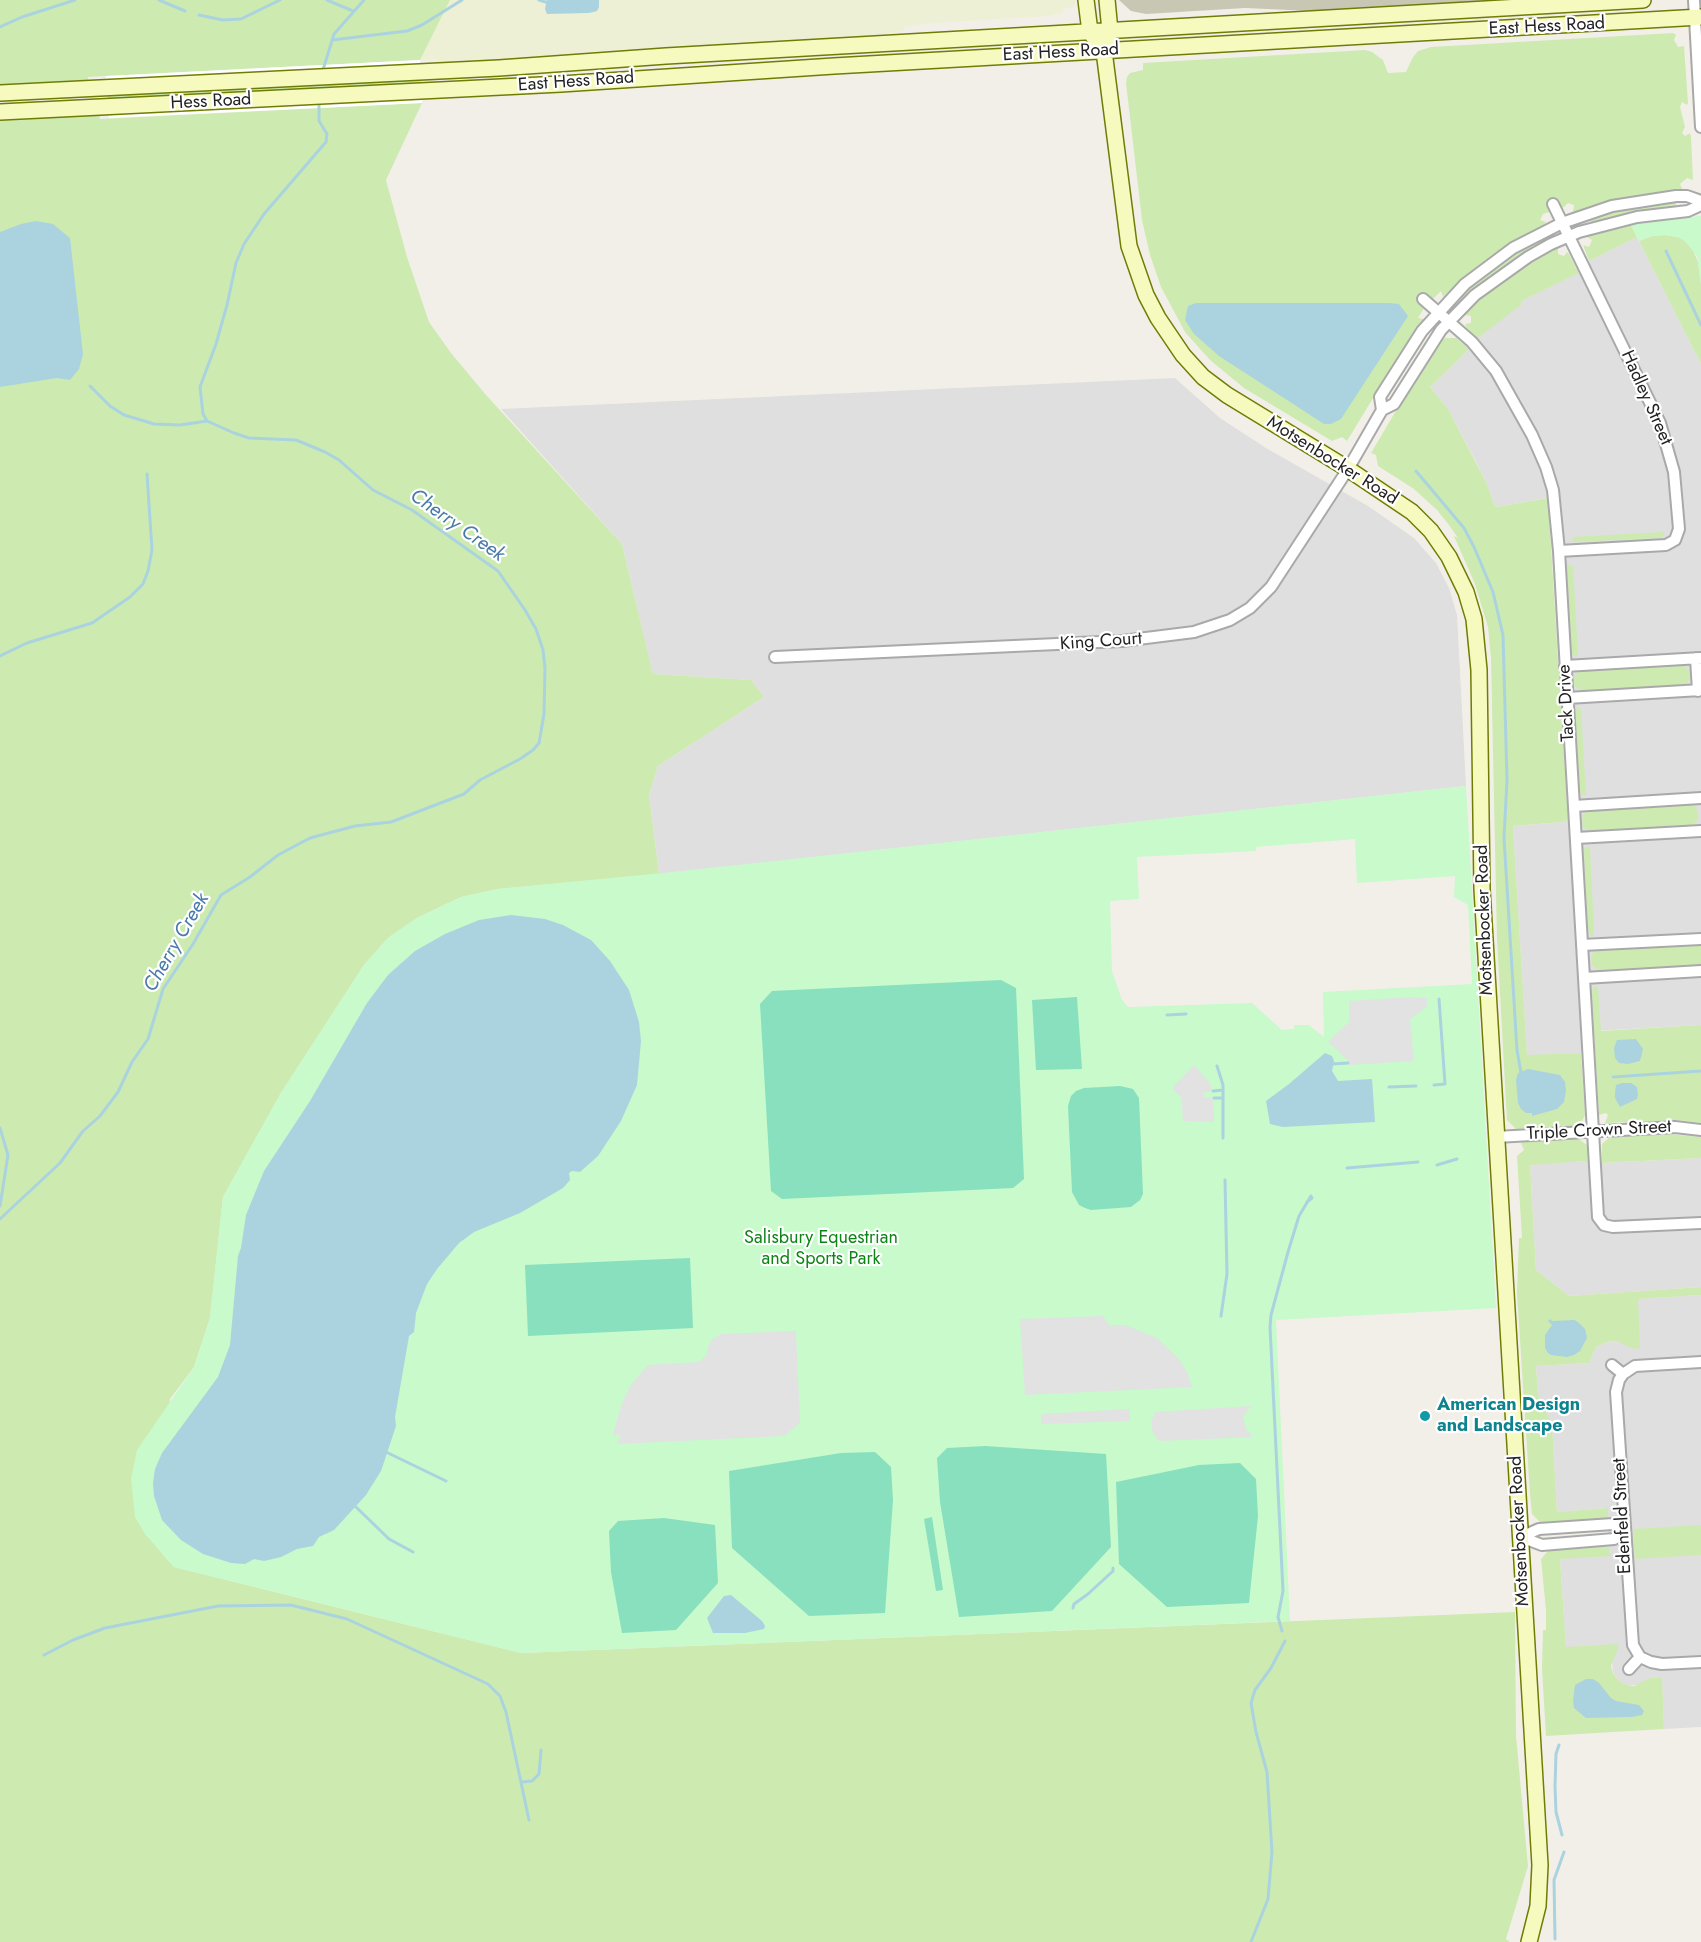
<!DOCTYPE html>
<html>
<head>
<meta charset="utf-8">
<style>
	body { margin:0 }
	canvas { display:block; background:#f2efe9 }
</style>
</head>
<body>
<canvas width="1701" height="1942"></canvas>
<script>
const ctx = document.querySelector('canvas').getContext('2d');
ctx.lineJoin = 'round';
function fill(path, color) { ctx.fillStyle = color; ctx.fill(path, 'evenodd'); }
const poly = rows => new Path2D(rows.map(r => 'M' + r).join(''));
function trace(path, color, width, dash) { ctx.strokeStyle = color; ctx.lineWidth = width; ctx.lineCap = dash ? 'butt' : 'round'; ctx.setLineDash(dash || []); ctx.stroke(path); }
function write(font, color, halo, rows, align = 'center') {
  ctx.font = font + ' Jost,sans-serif'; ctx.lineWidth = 4.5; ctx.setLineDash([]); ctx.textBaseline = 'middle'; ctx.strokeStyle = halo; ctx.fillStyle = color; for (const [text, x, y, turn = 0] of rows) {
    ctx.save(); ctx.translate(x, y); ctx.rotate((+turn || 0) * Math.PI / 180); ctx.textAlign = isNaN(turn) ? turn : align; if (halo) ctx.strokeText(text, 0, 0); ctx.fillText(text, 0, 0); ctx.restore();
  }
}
fill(poly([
	[1637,237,1701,364,1701,1025,1594,1031,1581,1053,1527,1056,1513,826,1562,822,1568,820,1549,507,1547,498,1497,507,1493,502,1487,484,1475,460,1448,409,1430,387,1469,349,1478,338,1520,301,1579,273,1589,261],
	[1175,378,1220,418,1266,448,1368,506,1414,538,1436,563,1449,588,1457,615,1466,786,659,874,649,795,658,766,764,697,751,680,653,674,622,544,501,409],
	[1701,1158,1701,1287,1569,1296,1536,1270,1530,1164,1588,1161,1603,1163],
	[1701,1295,1701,1727,1664,1729,1662,1679,1650,1678,1638,1685,1627,1685,1619,1681,1613,1672,1612,1660,1618,1649,1566,1648,1560,1559,1608,1550,1608,1508,1557,1512,1552,1424,1538,1395,1536,1366,1589,1363,1596,1347,1609,1341,1623,1343,1631,1348,1637,1299]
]), '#e0dfdf');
fill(poly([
	[1119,0,1497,0,1312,11,1245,8,1146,14,1131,11]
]), '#c7c7b4');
fill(poly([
	[450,0,1076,0,1073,8,1067,8,1063,9,1063,13,1049,16,935,23,904,27,904,31,875,35,437,64,437,59,420,60]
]), '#eef0d5');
fill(poly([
	[0,0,450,0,420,60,88,77,88,82,0,86],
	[1673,33,1676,35,1674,40,1678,47,1684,46,1688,103,1687,105,1682,102,1680,107,1685,127,1682,133,1685,136,1690,133,1691,137,1693,180,1687,178,1680,184,1683,191,1622,199,1573,212,1574,205,1568,203,1564,207,1543,214,1540,220,1546,222,1544,225,1491,257,1443,297,1441,291,1424,308,1418,318,1424,319,1422,322,1404,347,1347,441,1342,437,1332,441,1244,388,1210,360,1185,332,1161,287,1150,255,1142,220,1126,83,1127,77,1130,73,1143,70,1143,63,1365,50,1372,52,1383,60,1388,73,1406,72,1413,57,1418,51,1431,47],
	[421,78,421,85,108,100,107,94],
	[422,103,386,180,407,257,429,322,451,353,486,395,622,544,653,674,751,680,764,697,658,766,649,795,659,874,498,889,461,897,417,918,388,938,364,965,281,1093,223,1197,210,1318,194,1367,170,1399,159,1550,174,1567,521,1653,1515,1612,1516,1736,1528,1866,1506,1939,1510,1942,0,1942,0,119,99,113,100,119],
	[1676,201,1676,207,1632,212,1594,222,1589,221,1589,219,1605,212],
	[1630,223,1637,237,1589,261,1583,245,1589,247,1592,240,1587,237,1588,235],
	[1665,235,1678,237,1684,240,1693,250,1698,262,1701,284,1701,364,1639,241,1652,236],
	[1544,236,1546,238,1545,243,1502,268,1464,299,1460,300,1460,294,1503,259],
	[1558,248,1558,254,1564,256,1567,252,1569,254,1579,273,1521,301,1522,304,1478,338,1467,328,1465,324,1471,323,1471,316,1465,315,1467,310,1486,292,1525,264,1553,249],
	[1445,338,1456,338,1469,349,1430,387,1448,409,1487,484,1493,502,1497,507,1548,498,1568,820,1562,822,1513,826,1527,1055,1581,1053,1585,1115,1580,1125,1576,1126,1516,1129,1507,1120,1497,939,1491,658,1488,627,1475,584,1454,536,1458,538,1449,525,1437,510,1414,489,1378,466,1376,455,1371,453,1410,387,1439,342],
	[1663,532,1665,536,1659,538,1572,542,1573,537],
	[1567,564,1573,566,1578,655,1574,656,1572,652],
	[1682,664,1690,672,1690,679,1684,686,1583,692,1573,684,1575,675,1582,670],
	[1577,707,1581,710,1586,795,1582,796,1580,790,1575,713],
	[1688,804,1695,806,1698,812,1697,821,1691,826,1595,832,1584,828,1582,824,1583,815,1590,810],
	[1585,847,1590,847,1594,934,1591,936,1588,929,1584,851],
	[1701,943,1701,964,1699,965,1601,971,1594,967,1591,963,1592,954,1600,948],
	[1594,986,1598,987,1601,1031,1701,1025,1701,1123,1678,1120,1605,1123,1608,1115,1606,1113,1599,1115,1594,1031,1592,992],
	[1667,1134,1701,1137,1701,1158,1602,1163,1602,1144,1610,1137],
	[1576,1139,1580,1140,1587,1145,1588,1161,1530,1165,1536,1270,1569,1296,1701,1287,1701,1295,1638,1299,1640,1349,1631,1348,1619,1342,1609,1341,1596,1347,1589,1363,1536,1366,1538,1395,1552,1424,1557,1512,1608,1508,1608,1518,1606,1519,1544,1523,1540,1522,1532,1514,1530,1494,1517,1293,1519,1238,1522,1238,1517,1156,1524,1150,1521,1143,1524,1142],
	[1701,1525,1701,1555,1635,1559,1633,1529],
	[1605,1546,1610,1547,1609,1550,1611,1556,1560,1559,1566,1647,1618,1644,1618,1649,1611,1666,1613,1673,1619,1681,1627,1685,1634,1686,1650,1678,1662,1678,1664,1729,1546,1736,1542,1669,1543,1630,1546,1630,1546,1610,1541,1559,1548,1551,1551,1549]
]), '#cdebb0');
fill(poly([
	[1701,216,1701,284,1697,256,1684,240,1678,237,1665,235,1652,236,1639,241,1630,223],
	[1466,786,1496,1308,1276,1320,1290,1621,521,1653,174,1567,145,1534,135,1517,131,1479,137,1450,194,1367,210,1318,223,1197,281,1093,364,965,388,938,417,918,461,897,498,889,673,872],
	[1355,839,1357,883,1455,876,1454,897,1468,905,1472,984,1323,992,1324,1037,1309,1025,1294,1025,1294,1029,1282,1030,1252,1003,1128,1007,1122,1000,1112,971,1110,901,1139,899,1137,857,1256,851,1256,847]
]), '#c8facc');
fill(poly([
	[1001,980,1016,988,1024,1179,1013,1188,782,1199,771,1191,760,1004,772,991],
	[1077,997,1082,1069,1036,1070,1032,1000],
	[1120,1086,1133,1089,1139,1098,1143,1194,1140,1200,1131,1207,1091,1210,1085,1208,1079,1205,1072,1192,1068,1106,1071,1096,1076,1091,1084,1088],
	[690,1258,693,1328,528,1336,525,1265],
	[985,1446,1106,1454,1111,1547,1052,1611,959,1617,940,1502,937,1458,947,1448],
	[875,1452,891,1467,893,1500,885,1613,809,1616,732,1548,729,1471,841,1453],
	[1240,1463,1256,1479,1258,1516,1249,1603,1167,1607,1119,1564,1116,1482,1199,1465],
	[932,1517,943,1590,936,1591,924,1519],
	[664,1518,715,1525,718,1583,676,1630,622,1633,611,1572,609,1531,618,1521]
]), '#88e0be');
fill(poly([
	[1413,997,1427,998,1427,1006,1410,1019,1414,1061,1349,1065,1348,1060,1328,1042,1349,1022,1349,1001],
	[1194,1065,1210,1083,1212,1091,1203,1093,1204,1097,1213,1097,1214,1122,1183,1121,1181,1097,1172,1088],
	[1103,1316,1109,1325,1125,1325,1157,1338,1179,1359,1187,1372,1192,1387,1025,1395,1020,1319],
	[796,1331,800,1423,784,1436,617,1444,621,1435,613,1435,622,1403,631,1385,648,1365,699,1362,707,1355,708,1348,712,1339,722,1334],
	[1251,1406,1243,1417,1246,1429,1253,1437,1159,1441,1153,1433,1151,1421,1156,1412],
	[1130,1409,1130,1421,1041,1424,1041,1414]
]), '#e2e2e2');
fill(poly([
	[547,0,599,0,599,7,597,11,589,13,547,14,545,9],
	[36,221,53,224,70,238,83,354,79,369,70,380,57,378,0,387,0,232,21,224],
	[1196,303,1389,303,1399,304,1408,316,1341,419,1331,424,1324,424,1219,356,1194,334,1185,320,1188,306],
	[511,915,545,919,563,925,591,940,610,961,629,990,639,1022,641,1041,637,1085,621,1121,598,1156,580,1172,572,1171,569,1173,570,1180,563,1188,520,1213,474,1232,459,1243,437,1269,427,1284,416,1313,414,1332,409,1336,395,1417,396,1426,381,1471,366,1495,334,1530,319,1537,313,1546,297,1549,281,1557,264,1561,254,1559,245,1564,231,1563,203,1554,181,1540,162,1520,154,1496,153,1483,155,1469,162,1453,218,1377,230,1345,238,1256,241,1248,246,1215,264,1171,310,1101,367,1003,388,975,415,951,445,934,479,920],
	[1636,1039,1643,1049,1640,1061,1628,1064,1619,1063,1615,1058,1614,1048,1617,1040],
	[1325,1053,1332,1056,1334,1061,1332,1071,1338,1081,1372,1079,1375,1122,1283,1127,1270,1124,1266,1101,1289,1084],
	[1528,1069,1560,1075,1565,1082,1566,1091,1564,1102,1557,1109,1532,1116,1532,1113,1526,1113,1521,1109,1518,1103,1516,1080,1518,1073],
	[1622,1083,1631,1083,1637,1087,1638,1095,1637,1099,1620,1107,1615,1098,1615,1093,1616,1085],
	[1550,1319,1552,1321,1574,1320,1578,1322,1585,1329,1587,1338,1580,1351,1574,1355,1567,1357,1551,1355,1548,1353,1545,1348,1545,1335,1552,1325,1548,1321],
	[731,1595,762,1621,765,1626,764,1629,745,1633,713,1633,707,1618,724,1596],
	[1586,1679,1593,1679,1599,1683,1611,1698,1616,1701,1639,1705,1644,1711,1642,1715,1632,1717,1586,1718,1574,1708,1573,1701,1575,1685]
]), '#aad3df');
fill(poly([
	[420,60,421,78,107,94,106,76],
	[421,85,422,103,109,118,108,100]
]), '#fff');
trace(poly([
	[159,0,185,11],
	[327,0,353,11],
	[539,0,549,3],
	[199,15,223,20,241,19,280,0],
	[0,27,22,17,75,0],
	[332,40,407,31,422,25,462,0],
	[322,73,334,34,364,0],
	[1666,251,1701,325],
	[90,386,110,406,124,415,141,420,154,424,180,425,207,421],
	[1416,471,1464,528,1474,547,1493,592,1503,635,1507,780,1504,838,1517,1050,1521,1073],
	[0,656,27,643,92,623,130,597,143,584,148,571,152,550,147,474],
	[1167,1015,1186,1014],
	[1332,1064,1348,1063],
	[1217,1066,1223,1085,1223,1138],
	[1613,1077,1701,1071],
	[1434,1085,1445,1084,1439,999],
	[1389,1087,1416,1086],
	[1213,1091,1223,1090],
	[1214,1098,1223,1098],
	[0,1128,8,1155,0,1206],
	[1437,1165,1457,1159],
	[1347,1168,1418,1162],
	[1307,1202,1312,1198],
	[0,1219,60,1163,83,1131,100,1116,118,1092,132,1062,148,1039,163,989,193,944,221,895,250,877,278,855,310,838,355,826,391,822,464,794,480,780,520,759,533,750,539,743,544,714,545,668,543,650,536,629,525,610,498,571,412,510,373,490,339,460,325,452,296,440,249,438,234,433,207,421,203,414,200,387,216,344,227,305,236,263,244,244,264,214,326,142,327,134,319,121,319,100],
	[1221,1316,1227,1274,1225,1180],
	[386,1452,446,1481],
	[356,1507,389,1539,413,1552],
	[1073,1608,1074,1604,1088,1594,1113,1571,1113,1568],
	[1282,1631,1278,1617,1283,1591,1270,1327,1271,1315,1288,1252,1299,1216,1311,1196],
	[44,1655,73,1640,105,1628,218,1606,291,1605,347,1619,488,1684,500,1696,506,1712,529,1820],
	[1559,1745,1556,1754,1555,1786,1556,1812,1562,1835],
	[522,1782,532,1781,539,1774,541,1750],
	[1555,1939,1554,1880,1564,1852],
	[1251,1942,1268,1899,1272,1852,1267,1772,1256,1732,1251,1703,1255,1690,1271,1668,1285,1641]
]), '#aad3df', 3);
const minor = poly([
	[1694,0,1701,127],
	[1553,204,1660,423,1674,472,1679,529,1675,540,1666,545,1559,551],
	[1423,299,1472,342,1496,371,1532,435,1546,467,1553,490,1559,551,1598,1217,1604,1225,1613,1227,1701,1223],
	[1382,410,1380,397,1422,331,1465,284,1513,248,1562,223,1612,206,1676,196,1687,196,1701,201],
	[775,657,1122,641,1194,632,1230,620,1250,608,1271,587,1348,469,1382,410,1394,404,1441,330,1475,295,1528,257,1551,244,1579,232,1637,217,1688,211,1701,205],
	[1696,658,1698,691],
	[1565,666,1701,658],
	[1567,698,1701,690],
	[1574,806,1701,798],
	[1576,838,1701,831],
	[1582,945,1701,939],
	[1584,978,1701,971],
	[1496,1137,1675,1127,1701,1130],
	[1701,1362,1635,1366,1623,1374,1619,1380,1616,1392,1633,1645,1640,1657,1651,1662,1662,1664,1701,1662],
	[1612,1365,1623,1374],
	[1613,1524,1624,1531,1614,1539,1542,1545,1521,1537,1539,1529,1613,1524],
	[1629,1669,1640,1657]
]);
const secondary = poly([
	[1086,0,1090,32,1095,39],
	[1107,0,1110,31,1104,51,1129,246,1146,295,1158,318,1183,355,1203,377,1227,395,1348,469,1412,512,1431,531,1449,557,1466,592,1474,619,1479,670,1482,889,1540,1865,1538,1906,1529,1942],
	[0,93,499,68,666,56,1643,0],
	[0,112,561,84,834,66,1701,17]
]);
trace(minor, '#a9a9a9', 14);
trace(secondary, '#707d05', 18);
trace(minor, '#fff', 10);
trace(secondary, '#f7fabf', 15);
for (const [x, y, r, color] of [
	[1425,1416,6,"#0f9aa8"]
]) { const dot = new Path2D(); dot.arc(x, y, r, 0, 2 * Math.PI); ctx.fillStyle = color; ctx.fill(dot); trace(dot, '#fff', 2); }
write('18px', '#222', '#fff', [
	["East Hess Road",1547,27,-3],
	["East Hess Road",1061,53,-3],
	["East Hess Road",576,82,-4],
	["Hess Road",211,102,-3],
	["Hadley Street",1646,398,66],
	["Motsenbocker Road",1332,461,32],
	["King Court",1101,642,-4],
	["Tack Drive",1567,703,-93],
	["Motsenbocker Road",1485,920,-92],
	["Triple Crown Street",1599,1131,-3],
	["Edenfeld Street",1623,1516,-93],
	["Motsenbocker Road",1520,1531,-93]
]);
write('18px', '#0c8416', '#fff', [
	["Salisbury Equestrian",821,1239],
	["and Sports Park",821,1260]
]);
write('bold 18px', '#0d838f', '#fff', [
	["American Design",1437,1406],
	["and Landscape",1437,1427]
], 'left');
write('italic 20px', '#4a7aab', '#fff', [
	["Cherry Creek",457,526,35],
	["Cherry Creek",177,943,-60]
]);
</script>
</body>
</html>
